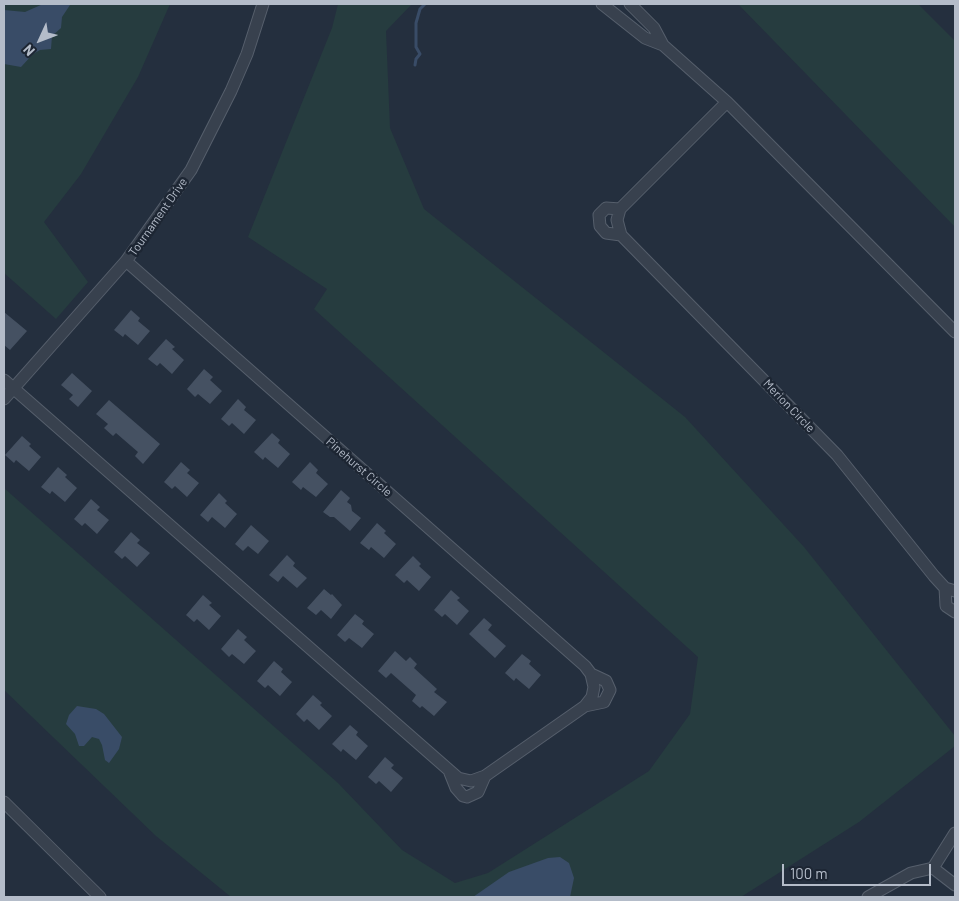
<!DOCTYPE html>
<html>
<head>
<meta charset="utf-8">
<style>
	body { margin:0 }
	#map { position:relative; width:959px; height:901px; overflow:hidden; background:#242f3e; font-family:Barlow,sans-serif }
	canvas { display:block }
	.frame { position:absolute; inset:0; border:5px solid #b4bcc9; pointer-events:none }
	.north { position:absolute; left:15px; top:15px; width:50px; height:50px; -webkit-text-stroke:4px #1d2633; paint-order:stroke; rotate:227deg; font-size:14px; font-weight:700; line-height:20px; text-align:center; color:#b4bcc9 }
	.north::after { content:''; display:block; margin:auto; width:18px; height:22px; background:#b4bcc9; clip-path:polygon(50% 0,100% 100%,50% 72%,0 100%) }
	.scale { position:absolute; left:782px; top:864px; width:149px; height:22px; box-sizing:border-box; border:2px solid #b4bcc9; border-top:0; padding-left:6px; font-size:15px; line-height:18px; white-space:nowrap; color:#b4bcc9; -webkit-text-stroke:4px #1d2633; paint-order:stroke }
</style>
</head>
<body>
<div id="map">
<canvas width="959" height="901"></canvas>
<div class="frame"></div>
<div class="north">N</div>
<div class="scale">100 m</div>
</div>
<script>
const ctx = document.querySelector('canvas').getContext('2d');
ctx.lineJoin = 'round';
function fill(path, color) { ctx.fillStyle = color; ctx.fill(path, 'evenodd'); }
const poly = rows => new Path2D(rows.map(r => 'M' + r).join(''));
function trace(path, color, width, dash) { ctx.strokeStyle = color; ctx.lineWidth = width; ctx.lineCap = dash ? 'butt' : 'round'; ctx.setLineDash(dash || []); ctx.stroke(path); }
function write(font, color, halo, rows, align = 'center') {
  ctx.font = font + ' Barlow,sans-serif'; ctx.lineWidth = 5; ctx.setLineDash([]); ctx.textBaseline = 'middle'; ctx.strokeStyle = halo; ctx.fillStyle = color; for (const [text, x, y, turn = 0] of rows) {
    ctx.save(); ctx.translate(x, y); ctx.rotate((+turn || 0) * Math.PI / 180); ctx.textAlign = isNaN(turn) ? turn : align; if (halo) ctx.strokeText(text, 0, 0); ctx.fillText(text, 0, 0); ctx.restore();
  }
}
fill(poly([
	[4,4,170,4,138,77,81,174,44,222,88,282,56,319,4,273],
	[338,4,412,4,386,31,390,128,424,209,685,417,804,547,955,736,955,746,859,822,741,897,231,897,156,836,4,690,4,488,338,783,402,850,455,883,488,873,649,771,690,714,698,657,314,309,327,289,248,237,332,28],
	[738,4,918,4,955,41,955,227]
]), '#263c3f');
fill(poly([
	[43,4,70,5,62,17,61,28,52,36,51,49,40,50,33,54,21,67,4,64,4,10,25,12],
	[77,706,96,709,104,714,122,737,119,749,109,763,105,760,102,745,99,739,92,737,84,746,79,746,75,734,66,724,69,715],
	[560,857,569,863,574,878,570,897,473,897,509,872,548,858]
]), '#394c67');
trace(poly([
	[415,65,416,59,420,54,416,47,416,23,420,9,425,4]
]), '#394c67', 3);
fill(poly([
	[131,310,140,318,138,321,150,331,138,345,125,334,123,337,114,330],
	[4,312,27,331,10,350,4,345],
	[166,339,175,347,172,349,184,360,172,374,160,363,157,366,148,359],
	[204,369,213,377,210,380,222,391,210,404,198,394,195,397,187,389],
	[72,373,92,391,78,407,69,399,73,395,61,385],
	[238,399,246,407,244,410,256,420,244,434,232,423,229,426,221,419],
	[109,400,160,444,143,464,135,456,138,452,116,433,113,436,104,428,108,424,96,414],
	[272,433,280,440,278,443,290,454,278,468,265,457,263,460,254,452],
	[22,436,31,444,29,446,41,457,29,471,16,460,14,463,5,455],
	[181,462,190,470,187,473,199,483,187,497,175,486,172,489,164,482],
	[310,462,318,470,316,473,328,484,316,497,303,487,301,490,292,482],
	[58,467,67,475,65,477,77,488,65,502,52,491,50,494,41,487],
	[341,490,350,498,347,502,351,505,352,511,361,518,350,531,334,517,330,517,323,512],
	[219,493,227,501,225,503,237,514,225,528,212,517,208,522,200,515],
	[91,499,100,507,97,510,109,520,97,534,85,523,82,526,74,519],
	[377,523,386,531,384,533,396,544,384,558,371,547,369,550,360,543],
	[251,525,269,541,258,554,248,546,243,551,235,544],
	[131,532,140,540,137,543,150,553,137,567,125,556,122,559,114,552],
	[287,555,295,563,293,566,307,578,297,588,283,576,278,582,269,575],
	[413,556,421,564,419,566,431,577,419,591,407,580,404,583,395,575],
	[324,589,331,595,332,594,342,605,331,619,321,610,316,615,307,608],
	[451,590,460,598,457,600,469,611,457,625,445,614,442,617,434,610],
	[203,595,212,603,209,605,221,616,209,630,197,619,194,622,186,615],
	[355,614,364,621,362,624,374,634,362,648,349,638,345,642,337,635],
	[484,618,492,625,488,630,506,646,495,658,469,634],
	[238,629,247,637,244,640,256,651,244,664,232,654,229,657,221,649],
	[395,651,406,661,410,657,417,664,414,668,437,689,434,692,447,702,434,716,422,706,420,708,412,701,416,695,391,673,386,678,378,671],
	[522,654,531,661,529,664,541,675,529,689,516,678,514,681,505,673],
	[274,661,283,669,281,672,292,682,280,696,268,685,265,688,257,681],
	[313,695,322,703,320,705,332,716,319,730,307,719,304,722,296,714],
	[350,725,358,732,356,735,368,746,356,760,343,749,341,752,332,744],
	[385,757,394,765,391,768,403,778,391,792,379,781,376,784,368,777]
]), '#455162');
const minor = poly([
	[602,4,645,38,663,45,727,102],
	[630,4,654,28,663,45],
	[620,209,606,208,599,215,600,226,606,233,621,235],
	[955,332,727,102,620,209,617,220,621,235,837,455,934,576,945,588,955,591],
	[4,380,458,778,471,781,485,776,585,706,592,697,594,687,591,674,585,666,126,261],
	[4,399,126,261,191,170,231,91,247,54,263,4],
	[945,588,946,606,955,612],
	[585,706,604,702,610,690,606,681,591,674],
	[450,773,456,788,463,796,467,797,478,792,485,776],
	[4,802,100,897],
	[933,868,955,833],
	[933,868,955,885],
	[868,897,911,873,933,868]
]);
trace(minor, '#565f6c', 13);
trace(minor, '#38414e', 11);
write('12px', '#b4bcc9', '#1d2633', [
	["Tournament Drive",158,217,-55],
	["Merion Circle",789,406,46],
	["Pinehurst Circle",359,467,41]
]);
</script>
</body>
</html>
